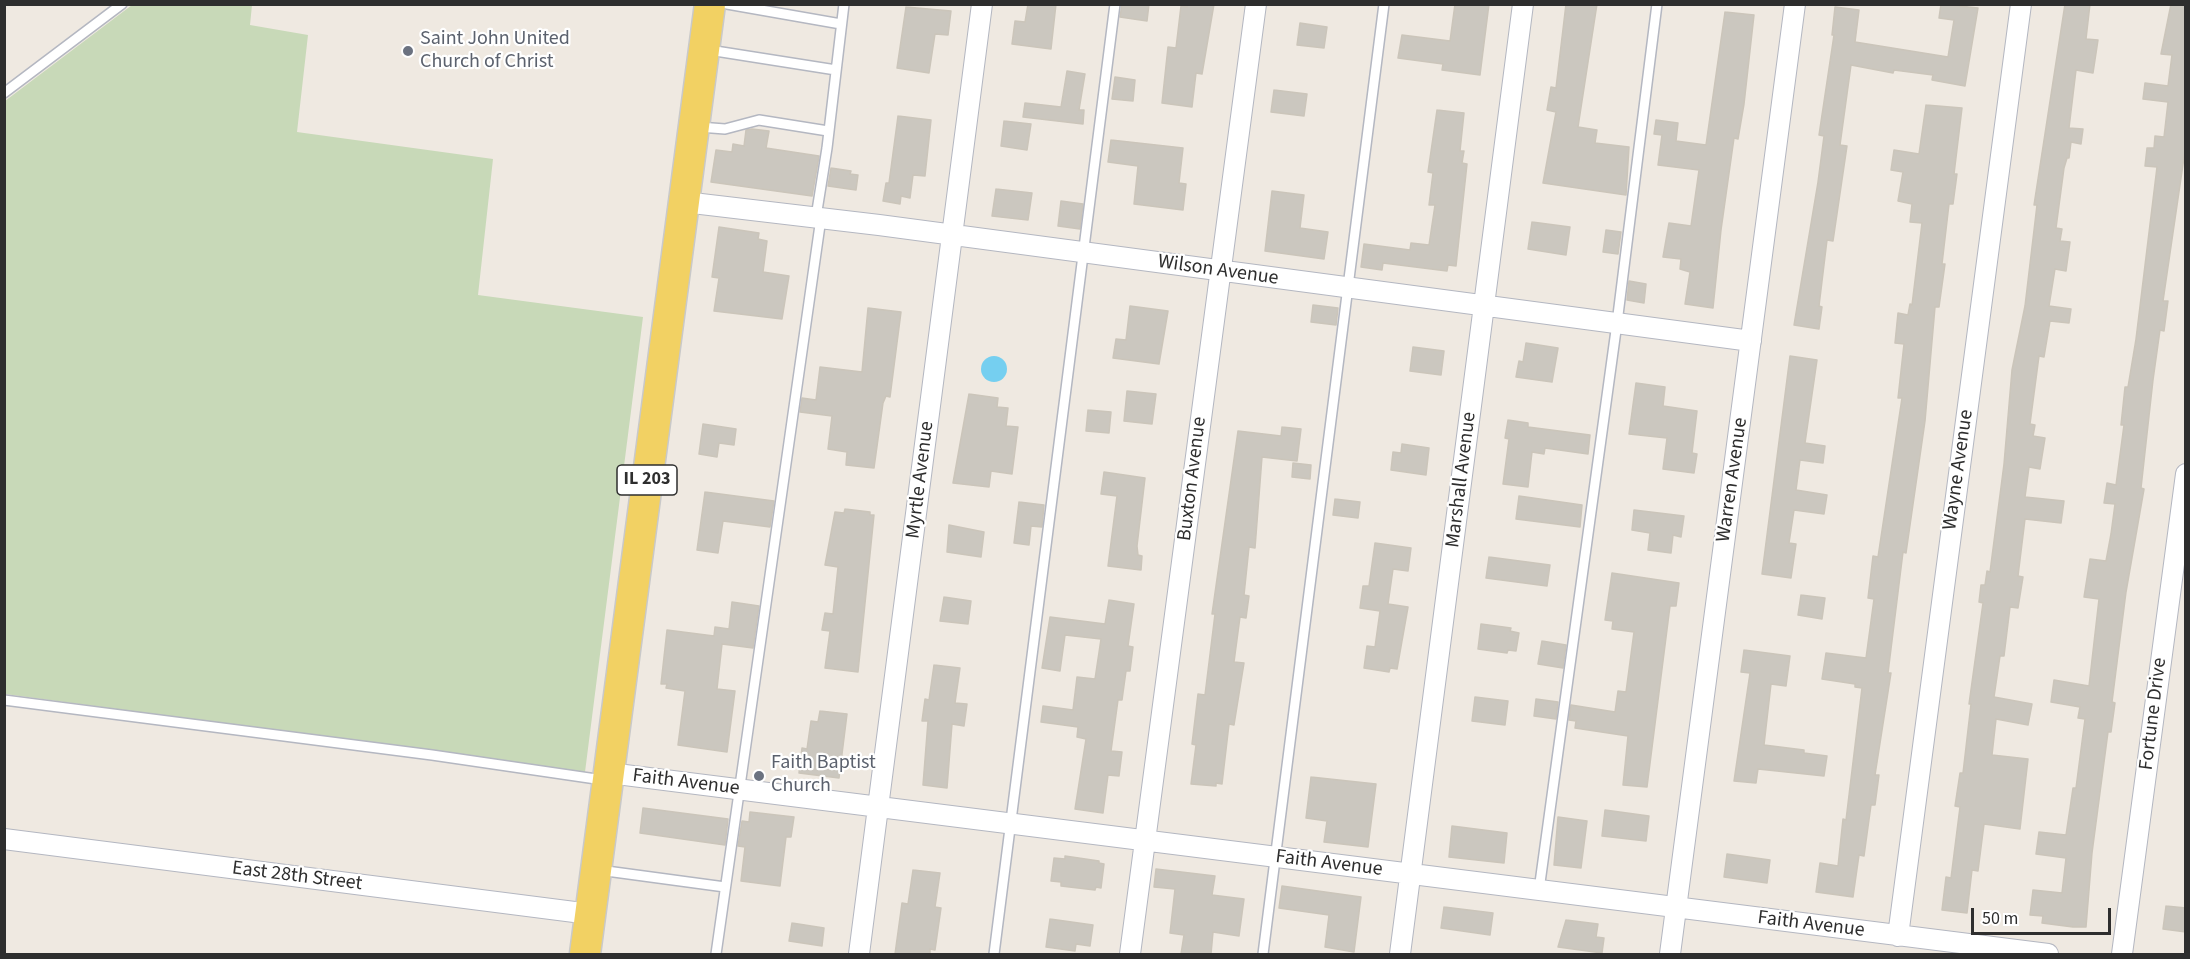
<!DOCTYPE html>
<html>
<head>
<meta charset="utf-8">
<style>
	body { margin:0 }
	#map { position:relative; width:2190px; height:959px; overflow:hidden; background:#efe9e1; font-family:"Source Sans 3",sans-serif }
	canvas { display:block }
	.frame { position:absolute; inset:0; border:6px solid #2e2e2e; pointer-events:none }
	.scale { position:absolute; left:1971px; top:908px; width:140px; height:27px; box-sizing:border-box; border:3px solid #2e2e2e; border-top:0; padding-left:8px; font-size:18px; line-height:21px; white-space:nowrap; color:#2e2e2e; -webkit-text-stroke:4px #fff; paint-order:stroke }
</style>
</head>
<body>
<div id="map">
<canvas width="2190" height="959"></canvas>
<div class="frame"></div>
<div class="scale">50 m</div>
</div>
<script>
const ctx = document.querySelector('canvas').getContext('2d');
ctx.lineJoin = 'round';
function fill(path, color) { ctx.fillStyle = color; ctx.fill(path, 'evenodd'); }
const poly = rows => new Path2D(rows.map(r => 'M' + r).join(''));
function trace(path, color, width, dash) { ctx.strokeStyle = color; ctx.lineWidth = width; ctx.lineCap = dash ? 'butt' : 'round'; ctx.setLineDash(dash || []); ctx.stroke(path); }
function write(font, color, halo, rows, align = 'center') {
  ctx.font = font + ' "Source Sans 3",sans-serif'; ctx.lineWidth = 4.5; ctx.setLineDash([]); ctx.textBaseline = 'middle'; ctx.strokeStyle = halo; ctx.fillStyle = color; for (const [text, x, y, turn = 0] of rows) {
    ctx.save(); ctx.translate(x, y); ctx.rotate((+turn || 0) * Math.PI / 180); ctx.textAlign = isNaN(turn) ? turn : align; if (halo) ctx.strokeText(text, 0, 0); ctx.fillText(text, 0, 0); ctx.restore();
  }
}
fill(poly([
	[132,5,252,5,250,25,308,35,297,132,493,159,478,295,643,317,585,772,5,694,5,101]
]), '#c8d9b8');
fill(poly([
	'981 369a13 13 0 1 1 26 0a13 13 0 1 1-26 0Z'
]), '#75cff0');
const building = poly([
	[1028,4,1056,4,1051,49,1012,44,1015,21,1025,22,1028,4],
	[1122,4,1149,4,1147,21,1120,17,1122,4],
	[1188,4,1214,4,1202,74,1196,73,1192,107,1162,103,1168,47,1176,48,1181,6,1187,7,1188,4],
	[1455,4,1489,4,1480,75,1442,70,1443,64,1398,58,1402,35,1450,41,1455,4],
	[1566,4,1597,4,1578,127,1597,130,1595,143,1629,147,1626,195,1543,183,1556,112,1547,110,1551,87,1556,88,1566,4],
	[1941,4,1978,8,1965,86,1932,80,1933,75,1894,70,1893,73,1851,65,1840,145,1847,146,1833,241,1827,240,1819,306,1822,307,1819,329,1794,325,1818,182,1824,136,1819,135,1834,35,1832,35,1835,7,1859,10,1855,42,1948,57,1954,20,1939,18,1941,4],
	[2065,4,2090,4,2086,39,2098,40,2093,73,2076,70,2069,128,2083,129,2081,144,2071,142,2069,158,2067,158,2064,168,2056,228,2062,229,2060,241,2070,242,2066,271,2055,269,2049,306,2071,309,2069,323,2050,321,2044,357,2039,356,2030,424,2035,425,2033,436,2045,438,2040,469,2029,467,2025,497,2064,501,2061,523,2025,519,2018,576,2023,577,2018,608,2010,607,2004,656,2000,656,1994,697,2032,704,2028,725,1996,719,1992,755,2028,759,2020,829,1984,824,1978,871,1972,870,1967,913,1942,910,1946,877,1951,878,1960,807,1955,806,1960,773,1963,773,1971,704,1969,704,1983,603,1979,602,1981,585,1985,585,1987,571,1990,572,2004,464,2012,370,2025,306,2037,205,2034,205,2065,4],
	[2171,4,2186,4,2186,144,2163,301,2168,301,2164,331,2160,330,2153,380,2141,488,2144,489,2126,592,2112,702,2115,703,2111,732,2108,732,2092,853,2086,927,2073,927,2042,923,2043,916,2030,915,2033,890,2062,893,2066,858,2036,854,2039,832,2066,835,2073,788,2076,788,2085,719,2078,718,2080,707,2051,702,2054,680,2089,686,2099,599,2084,597,2090,559,2106,561,2111,534,2115,504,2104,503,2107,483,2116,485,2124,425,2121,425,2125,387,2128,387,2136,339,2157,167,2145,166,2147,148,2154,148,2155,136,2164,137,2168,102,2143,99,2145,83,2168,86,2172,55,2161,54,2171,4],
	[906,7,951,11,948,35,935,34,929,73,897,68,906,7],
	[1725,12,1754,15,1744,104,1738,139,1734,138,1721,230,1713,308,1685,304,1690,272,1680,269,1681,259,1663,257,1669,223,1691,226,1699,170,1658,165,1662,135,1654,134,1656,120,1678,123,1676,141,1706,145,1725,12],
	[1300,23,1327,27,1324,48,1297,45,1300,23],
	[1067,71,1085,74,1079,110,1084,110,1083,124,1023,117,1025,103,1061,107,1067,71],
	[1115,77,1135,80,1133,101,1112,99,1115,77],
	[1274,90,1307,94,1304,116,1271,112,1274,90],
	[1926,105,1962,108,1954,174,1957,174,1953,204,1949,204,1942,264,1945,264,1939,307,1935,307,1925,421,1906,553,1903,552,1888,673,1891,673,1875,775,1879,775,1875,805,1871,805,1864,856,1859,855,1853,897,1816,892,1820,863,1838,866,1843,819,1846,820,1862,688,1855,687,1855,684,1822,679,1826,653,1866,658,1874,599,1868,598,1873,556,1878,557,1902,398,1898,398,1904,344,1895,343,1898,313,1908,315,1910,304,1912,305,1922,223,1910,222,1912,204,1898,201,1903,172,1891,170,1894,150,1919,154,1926,105],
	[1437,110,1464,113,1460,151,1464,151,1462,163,1467,164,1456,266,1448,265,1447,271,1383,263,1382,270,1361,267,1364,244,1410,250,1411,243,1429,245,1435,205,1429,205,1433,173,1428,172,1437,110],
	[898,116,931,120,925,176,913,175,910,198,901,196,900,204,883,201,886,183,889,183,898,116],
	[1004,121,1031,124,1027,150,1001,146,1004,121],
	[752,129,769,131,766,148,819,156,812,196,711,182,716,150,732,152,733,144,744,146,746,130,752,129],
	[1111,140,1183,148,1179,183,1186,184,1183,210,1134,204,1138,166,1108,162,1111,140],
	[831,168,851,171,850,174,858,175,856,190,828,186,831,168],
	[996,189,1032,193,1028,220,992,216,996,189],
	[1272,191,1304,195,1300,228,1328,232,1324,259,1265,251,1272,191],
	[1061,201,1083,204,1080,229,1058,226,1061,201],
	[1532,222,1570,227,1566,255,1528,249,1532,222],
	[719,227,759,233,758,239,767,241,763,272,789,276,782,319,714,311,719,278,712,277,719,227],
	[1606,230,1621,232,1618,254,1603,252,1606,230],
	[1629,281,1646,284,1644,303,1627,300,1629,281],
	[1313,305,1338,308,1336,325,1311,322,1313,305],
	[1130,306,1168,311,1159,364,1113,358,1116,339,1126,340,1130,306],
	[868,308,901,312,890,397,886,396,883,403,874,468,846,465,847,452,828,449,832,416,800,412,802,398,816,400,820,367,862,372,868,308],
	[1526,343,1558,348,1552,382,1516,377,1519,361,1523,362,1526,343],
	[1413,347,1444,351,1441,375,1410,371,1413,347],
	[1790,356,1817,360,1805,443,1825,446,1823,463,1800,460,1796,490,1827,495,1824,514,1794,510,1789,543,1796,544,1791,578,1762,574,1790,356],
	[1636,383,1665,387,1663,406,1697,411,1692,453,1697,454,1694,473,1663,469,1667,438,1629,434,1636,383],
	[1127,391,1156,394,1152,424,1124,421,1127,391],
	[969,394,998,398,997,407,1008,408,1006,426,1018,427,1012,474,991,471,989,487,953,483,969,394],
	[1088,410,1111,412,1109,433,1086,431,1088,410],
	[1508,420,1528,423,1528,427,1590,435,1588,454,1545,448,1544,454,1532,452,1528,487,1503,484,1509,439,1505,438,1508,420],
	[703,424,736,429,734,445,719,443,717,457,699,454,703,424],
	[1282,427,1301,429,1297,461,1262,457,1255,548,1249,547,1244,595,1249,596,1246,618,1240,617,1234,662,1244,663,1234,725,1229,724,1222,784,1216,783,1216,786,1191,784,1196,745,1192,744,1198,694,1205,695,1215,614,1212,614,1238,431,1281,436,1282,427],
	[1402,444,1429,448,1426,475,1391,470,1393,452,1401,453,1402,444],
	[1293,463,1311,465,1310,479,1292,477,1293,463],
	[1104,472,1145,478,1137,546,1138,555,1142,556,1141,570,1108,566,1117,496,1101,494,1104,472],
	[705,492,774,501,770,527,723,521,718,553,697,550,705,492],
	[1519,496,1582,505,1580,527,1516,519,1519,496],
	[1335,499,1360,502,1358,518,1333,515,1335,499],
	[1019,502,1044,505,1042,527,1031,526,1029,545,1014,543,1019,502],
	[845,509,870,512,870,515,874,515,858,672,825,668,830,631,822,630,825,613,833,614,838,567,825,565,835,512,844,513,845,509],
	[1634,510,1684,516,1681,537,1673,535,1671,553,1648,550,1650,533,1632,530,1634,510],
	[949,525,984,532,981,557,947,552,949,525],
	[1375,543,1411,548,1408,571,1393,569,1388,604,1408,607,1397,669,1390,668,1389,672,1364,668,1367,646,1375,647,1380,611,1360,608,1363,586,1369,586,1375,543],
	[1489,557,1550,565,1547,586,1486,578,1489,557],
	[1612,573,1679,583,1676,606,1670,606,1647,787,1623,785,1628,736,1575,728,1576,721,1569,720,1571,705,1615,712,1618,691,1626,692,1634,632,1612,629,1613,621,1605,620,1612,573],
	[1801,595,1825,598,1822,619,1798,615,1801,595],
	[944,597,971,601,968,624,940,621,944,597],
	[1109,600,1134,604,1128,646,1133,647,1130,671,1126,671,1122,700,1118,700,1111,751,1122,752,1119,776,1108,775,1103,813,1075,809,1086,739,1077,737,1078,727,1041,722,1043,706,1073,710,1077,677,1095,679,1101,639,1065,635,1060,671,1042,668,1050,617,1105,624,1109,600],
	[732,602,759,606,753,648,722,644,717,689,735,691,727,752,678,745,685,691,666,688,667,684,661,684,667,630,714,636,715,627,729,629,732,602],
	[1481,624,1511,628,1510,631,1519,633,1516,651,1508,650,1507,653,1478,649,1481,624],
	[1542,641,1566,645,1563,668,1538,664,1542,641],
	[1744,650,1790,656,1786,686,1771,684,1764,745,1804,750,1804,753,1827,756,1824,776,1758,769,1756,783,1734,781,1750,673,1741,672,1744,650],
	[934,665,960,668,955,703,967,704,964,726,952,724,947,788,923,785,928,721,922,721,925,699,929,700,934,665],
	[1475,697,1508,701,1505,725,1472,721,1475,697],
	[1536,699,1558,702,1556,719,1534,716,1536,699],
	[820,711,847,714,839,778,799,773,802,748,807,749,811,721,818,722,820,711],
	[1311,777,1376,784,1368,847,1324,842,1327,821,1306,818,1311,777],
	[643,808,728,819,725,845,640,833,643,808],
	[1605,810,1649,816,1646,841,1602,836,1605,810],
	[750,812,794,817,791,837,786,837,780,886,741,881,745,847,738,846,742,821,749,822,750,812],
	[1558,817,1587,821,1581,868,1554,865,1558,817],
	[1452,826,1507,833,1504,863,1449,857,1452,826],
	[1727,854,1770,860,1767,883,1724,877,1727,854],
	[1065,856,1099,861,1099,863,1104,864,1101,888,1096,887,1095,890,1061,886,1061,882,1051,881,1054,858,1065,859,1065,856],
	[1156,869,1215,876,1212,895,1244,899,1239,936,1213,932,1211,954,1181,954,1184,935,1170,933,1175,889,1154,887,1156,869],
	[913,870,940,873,935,907,941,908,935,950,930,949,930,954,895,954,902,903,908,904,913,870],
	[1282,886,1361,897,1354,952,1325,947,1329,915,1279,908,1282,886],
	[2166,906,2186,908,2186,932,2163,929,2166,906],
	[1444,907,1493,913,1490,935,1441,928,1444,907],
	[1050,919,1093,925,1090,946,1076,944,1075,951,1046,947,1050,919],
	[1566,920,1598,924,1596,937,1604,938,1602,953,1558,947,1566,920],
	[792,923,824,928,822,946,789,941,792,923]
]);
fill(building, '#cbc7bf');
trace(building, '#cbc5ba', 1.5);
const lane = poly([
	[727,4,841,24],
	[709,50,836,70],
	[4,93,122,4],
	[699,127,725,129,759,120,828,131],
	[816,217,827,148,844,4],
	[4,700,432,755,603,780],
	[599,870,725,887],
	[1539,890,1617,323,1657,4],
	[716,954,821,218],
	[994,954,1115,4],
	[1263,954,1384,4]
]);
const street = poly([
	[684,202,879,225,1751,341],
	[609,773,2048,954],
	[4,839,590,914],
	[1898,936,2021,4],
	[859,954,982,4],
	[1130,954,1256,4],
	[1400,954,1523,4],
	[1670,954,1795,4],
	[2122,954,2186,474]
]);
const primary = poly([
	[585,954,710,4]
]);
trace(lane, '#b4b7c1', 12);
trace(street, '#b4b7c1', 22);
trace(primary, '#c9c9c9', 33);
trace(lane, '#fff', 9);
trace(street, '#fff', 20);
trace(primary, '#f2d163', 30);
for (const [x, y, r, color] of [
	[408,51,6,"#6b7280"],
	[759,776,6,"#6b7280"]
]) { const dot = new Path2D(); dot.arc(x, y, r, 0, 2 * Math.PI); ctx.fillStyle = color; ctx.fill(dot); trace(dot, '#fff', 2); }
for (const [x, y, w] of [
	[647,480,60]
]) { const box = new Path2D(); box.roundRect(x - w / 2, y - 15, w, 30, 4.5); ctx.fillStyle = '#fff'; ctx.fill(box); trace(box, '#2e2e2e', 1.5); }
write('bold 18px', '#2e2e2e', null, [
	["IL 203",647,480]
]);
write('20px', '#5b616d', '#fff', [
	["Saint John United",420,40],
	["Church of Christ",420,63],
	["Faith Baptist",771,764],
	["Church",771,787]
], 'left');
write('20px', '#2e2e2e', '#fff', [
	["Wilson Avenue",1218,271,8],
	["Wayne Avenue",1959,470,-82],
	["Buxton Avenue",1193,479,-83],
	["Myrtle Avenue",921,480,-83],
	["Marshall Avenue",1462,480,-83],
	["Warren Avenue",1733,480,-82],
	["Fortune Drive",2154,714,-83],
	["Faith Avenue",686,783,7],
	["Faith Avenue",1329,864,7],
	["East 28th Street",297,877,7],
	["Faith Avenue",1811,925,7]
]);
</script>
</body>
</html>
